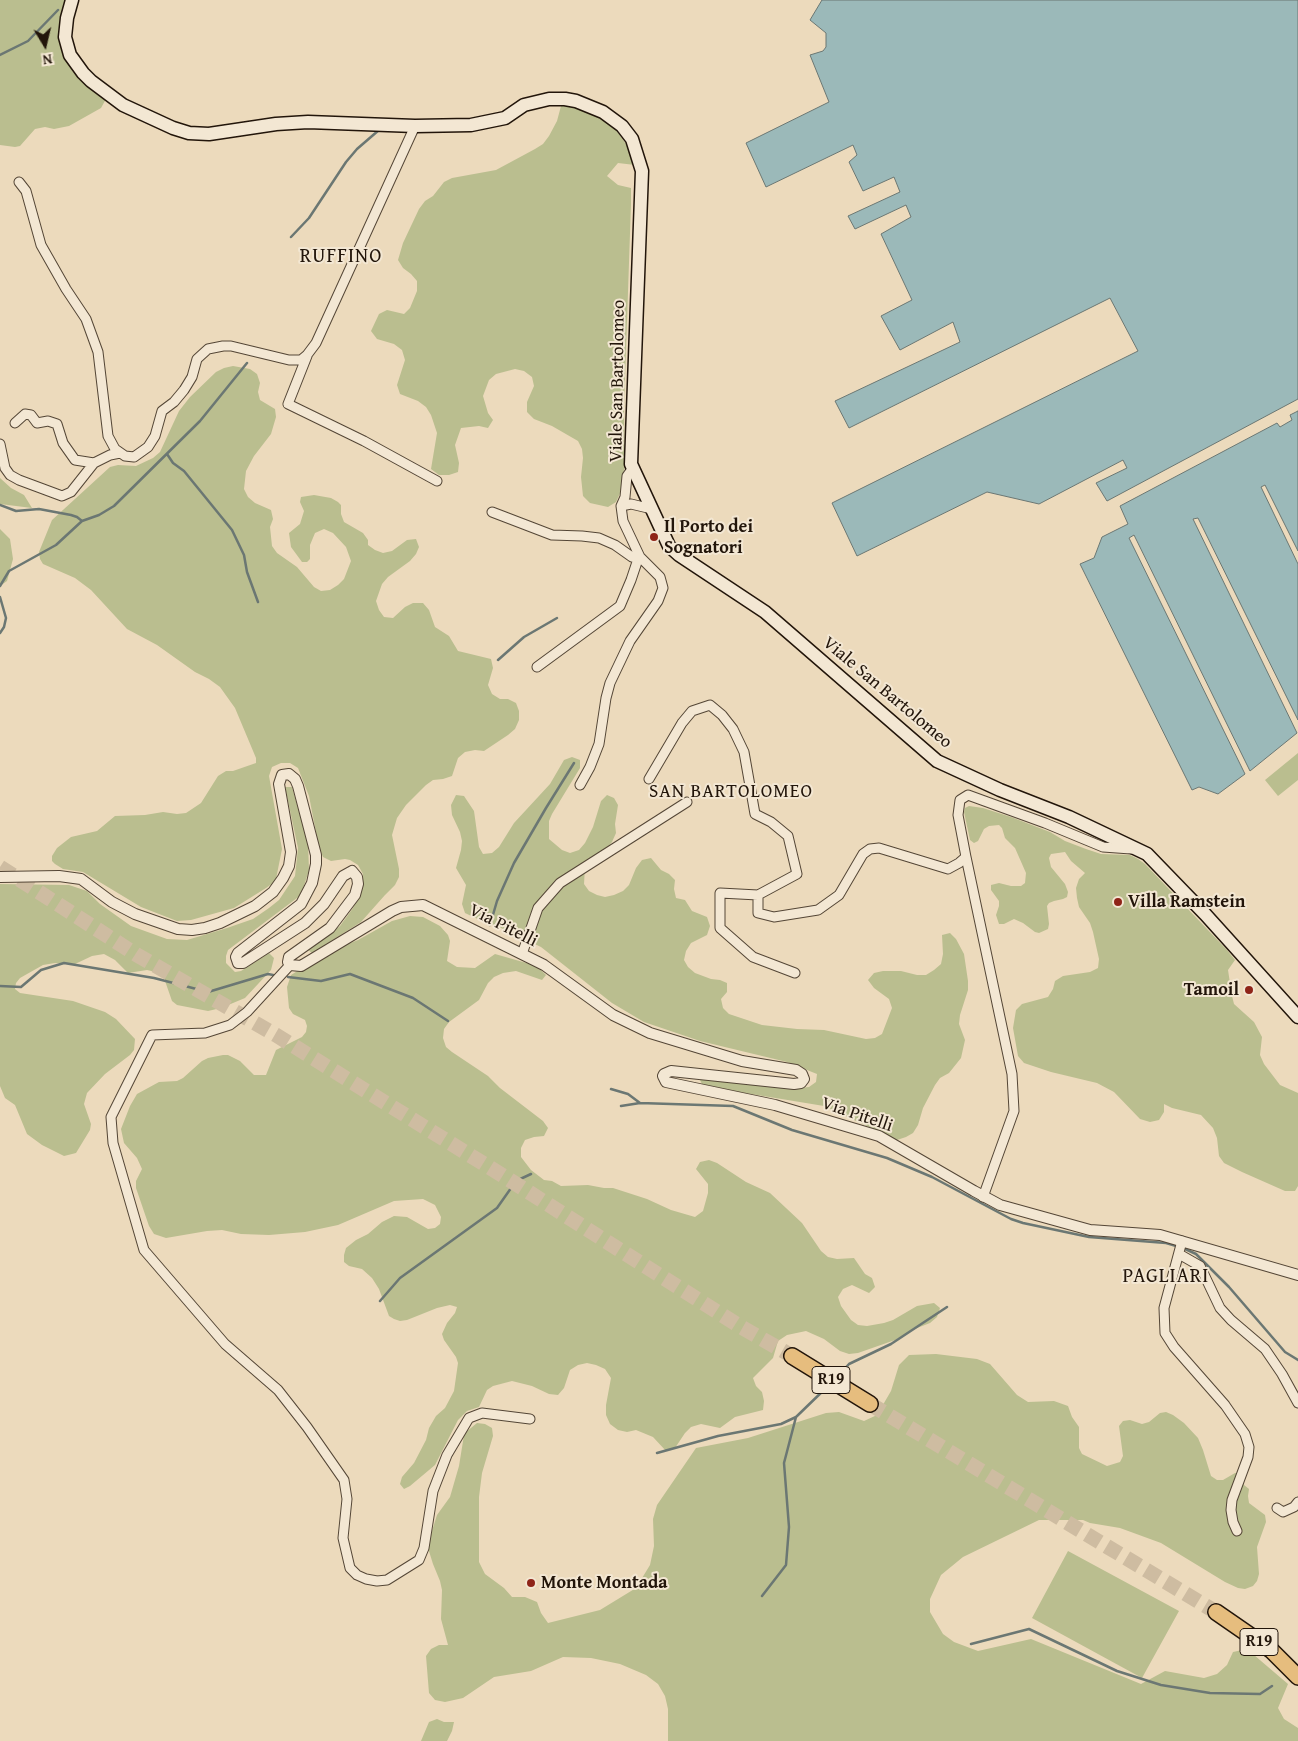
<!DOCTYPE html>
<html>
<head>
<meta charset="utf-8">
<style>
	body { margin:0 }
	#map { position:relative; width:1298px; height:1741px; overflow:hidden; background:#ecdabc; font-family:"Gentium Book Plus",serif }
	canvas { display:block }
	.north { position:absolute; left:20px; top:20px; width:50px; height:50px; -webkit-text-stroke:4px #f3e7d3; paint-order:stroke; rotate:171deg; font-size:14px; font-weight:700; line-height:20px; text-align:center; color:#22150a }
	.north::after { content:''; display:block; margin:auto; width:18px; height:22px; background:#22150a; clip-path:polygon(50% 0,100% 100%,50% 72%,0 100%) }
</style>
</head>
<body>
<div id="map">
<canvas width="1298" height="1741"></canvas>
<div class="north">N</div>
</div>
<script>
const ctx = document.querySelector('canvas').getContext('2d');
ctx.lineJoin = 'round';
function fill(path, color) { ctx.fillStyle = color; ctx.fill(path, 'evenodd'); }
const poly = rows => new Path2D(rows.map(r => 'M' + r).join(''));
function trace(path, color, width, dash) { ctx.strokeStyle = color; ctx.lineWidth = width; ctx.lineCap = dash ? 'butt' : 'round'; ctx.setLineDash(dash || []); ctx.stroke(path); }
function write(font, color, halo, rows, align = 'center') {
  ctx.font = font + ' "Gentium Book Plus",serif'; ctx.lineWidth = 4; ctx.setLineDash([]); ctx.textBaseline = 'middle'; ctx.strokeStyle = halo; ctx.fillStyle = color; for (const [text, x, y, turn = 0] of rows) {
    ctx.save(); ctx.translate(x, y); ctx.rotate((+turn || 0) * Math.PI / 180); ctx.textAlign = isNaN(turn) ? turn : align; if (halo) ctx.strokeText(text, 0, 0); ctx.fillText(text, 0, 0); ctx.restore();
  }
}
fill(poly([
	[0,0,65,0,59,37,63,51,73,72,86,84,106,99,101,108,69,126,54,129,45,127,35,129,20,146,15,147,0,145],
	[561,106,571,106,593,113,614,127,631,151,635,165,618,163,607,176,618,185,631,188,631,204,624,409,625,465,623,475,623,487,616,502,608,507,590,503,583,496,581,477,583,458,582,449,578,441,552,426,534,419,527,412,527,402,534,386,532,377,524,371,515,369,496,374,489,380,483,396,488,413,493,420,488,428,479,426,461,428,455,445,459,463,458,472,449,475,439,475,431,469,437,433,431,415,426,407,418,401,400,394,397,385,405,360,402,350,394,344,377,339,371,331,379,314,387,310,404,314,410,308,417,291,417,281,411,274,403,268,398,260,403,243,419,209,425,201,433,196,444,182,452,178,496,170,535,149,543,144,549,136,557,121],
	[233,366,250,369,257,374,260,383,258,392,260,400,275,409,276,417,271,434,254,456,246,471,244,489,248,497,255,503,271,510,273,519,270,527,272,546,277,553,297,567,314,587,321,591,330,590,338,585,344,579,351,561,346,547,333,533,324,529,315,533,310,545,310,559,307,562,302,562,291,547,289,533,300,524,304,511,300,502,301,497,314,495,331,498,338,502,341,505,341,514,344,522,363,533,368,540,368,545,375,550,383,553,392,551,407,540,416,539,419,547,416,554,410,561,388,577,382,584,376,601,379,610,384,617,393,618,405,607,413,603,423,603,429,610,435,627,449,636,458,651,491,659,493,668,488,685,492,694,500,699,508,699,516,703,519,711,519,720,515,729,508,735,484,751,475,750,465,752,458,758,452,776,443,779,433,780,426,785,406,805,397,818,392,835,399,869,399,877,395,885,385,895,361,922,312,953,308,950,311,947,340,926,353,908,363,883,363,874,358,865,350,860,345,859,331,861,323,857,319,848,309,796,298,768,290,763,281,763,272,767,269,776,282,849,276,879,273,883,266,888,234,908,191,920,177,921,141,907,83,872,63,869,55,864,52,861,52,856,57,848,71,837,97,831,115,816,145,815,163,812,177,814,186,813,201,803,218,776,226,771,233,771,256,763,256,758,235,708,220,687,209,679,195,672,157,645,127,629,91,590,75,578,43,564,40,559,39,552,52,520,110,467,118,465,136,466,153,458,160,452,179,411,190,397,216,372,224,368],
	[0,478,11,488,24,495,32,508,0,504],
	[0,529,10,539,13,559,7,581,0,586],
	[1298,753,1298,780,1278,796,1265,780],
	[572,757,580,760,580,768,552,814,549,821,549,839,562,850,570,853,579,850,585,843,593,827,601,801,607,795,614,798,618,805,615,824,616,833,612,842,606,849,585,867,584,884,589,891,597,895,605,897,614,895,623,891,629,885,636,868,642,860,651,858,661,870,669,874,675,880,674,889,676,898,685,900,692,911,707,917,710,926,707,935,691,943,686,951,684,960,688,967,695,973,711,979,720,980,727,983,727,992,721,999,723,1008,729,1014,762,1025,797,1029,824,1030,866,1039,875,1038,882,1034,892,1008,889,999,874,988,868,980,874,973,883,971,901,971,917,975,926,975,934,970,941,964,943,954,942,935,950,933,956,939,964,954,968,981,968,990,960,1015,959,1024,965,1040,961,1058,949,1073,940,1078,935,1085,923,1108,918,1125,913,1133,906,1137,897,1140,824,1106,739,1092,702,1084,699,1078,790,1089,809,1087,816,1082,817,1074,787,1062,700,1041,644,1022,612,1003,541,947,499,927,482,921,465,913,462,904,466,885,456,868,461,850,462,841,460,832,452,815,451,805,456,795,464,796,474,811,479,847,483,854,492,853,499,847,514,823,550,784,564,760],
	[285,787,292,787,308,844,309,870,301,895,228,950,226,956,226,963,235,972,241,971,269,953,274,958,271,970,245,998,221,1008,208,1011,177,1005,172,1001,164,978,160,973,147,970,128,973,115,960,104,954,92,956,75,964,55,963,43,965,20,978,16,983,15,989,20,993,73,1001,105,1012,116,1019,135,1039,134,1050,130,1055,105,1074,87,1093,84,1104,91,1124,90,1130,76,1153,64,1156,42,1145,27,1134,15,1105,5,1098,0,1086,0,884,69,885,87,891,100,904,131,926,167,939,187,940,227,928,253,919,269,908,279,900,295,876,298,848],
	[969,806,983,808,1011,817,1050,832,1065,841,1086,849,1101,854,1130,855,1138,859,1145,864,1227,950,1235,960,1228,970,1232,996,1234,1004,1254,1022,1262,1037,1260,1055,1264,1064,1280,1085,1298,1093,1298,1186,1295,1191,1285,1191,1242,1172,1224,1163,1219,1156,1217,1138,1213,1128,1201,1115,1172,1108,1164,1104,1164,1112,1159,1120,1150,1122,1140,1119,1114,1092,1097,1083,1051,1072,1024,1063,1018,1056,1013,1028,1016,1010,1022,1004,1048,997,1053,989,1055,981,1063,976,1090,972,1098,968,1099,959,1093,932,1090,923,1079,907,1077,898,1076,888,1079,879,1085,873,1071,861,1065,852,1051,854,1049,858,1051,867,1065,884,1068,892,1067,897,1063,899,1054,901,1049,903,1047,906,1049,924,1048,929,1039,933,1035,932,1023,923,1014,919,1004,924,999,924,996,915,999,906,999,901,991,890,991,885,999,883,1011,886,1021,886,1025,883,1026,873,1015,848,1005,838,1002,828,999,825,989,826,984,829,978,841,974,843,970,840,964,812,965,808],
	[410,916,423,917,440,926,448,935,450,941,447,961,457,967,475,968,495,954,537,966,546,975,542,980,516,971,503,973,494,977,488,983,479,1000,449,1022,444,1029,443,1038,446,1047,452,1052,488,1076,500,1088,543,1121,548,1128,544,1136,534,1137,525,1140,521,1148,521,1157,531,1170,544,1180,552,1181,561,1186,588,1185,604,1188,613,1188,647,1199,671,1210,695,1217,703,1211,708,1193,708,1184,696,1169,700,1162,709,1160,717,1163,746,1182,770,1193,802,1223,821,1251,828,1257,837,1259,854,1258,865,1274,872,1278,875,1287,869,1293,852,1285,843,1289,838,1297,841,1306,851,1320,858,1325,867,1326,884,1323,893,1320,917,1306,934,1303,940,1308,937,1317,930,1323,912,1330,895,1340,858,1353,849,1354,840,1351,824,1339,806,1331,787,1335,778,1341,773,1358,753,1378,756,1386,762,1392,764,1401,763,1410,735,1417,720,1428,701,1424,691,1427,685,1433,675,1448,666,1451,653,1437,636,1430,627,1432,618,1430,610,1424,606,1415,606,1405,611,1378,605,1369,596,1365,587,1363,578,1365,570,1370,564,1388,558,1395,549,1394,532,1386,512,1381,493,1386,487,1390,479,1407,467,1411,458,1420,435,1465,410,1486,404,1489,400,1484,402,1477,414,1463,426,1440,429,1428,436,1416,445,1408,454,1391,458,1363,456,1357,444,1340,442,1334,447,1323,455,1313,457,1307,450,1305,437,1308,407,1320,400,1321,394,1319,389,1316,379,1289,372,1278,362,1269,349,1266,344,1262,344,1255,346,1248,356,1240,368,1234,382,1222,394,1216,407,1217,428,1229,435,1228,440,1224,441,1217,435,1205,423,1199,394,1201,338,1225,305,1232,269,1235,241,1234,222,1230,207,1231,166,1238,154,1234,149,1226,136,1188,136,1181,142,1169,137,1158,124,1143,121,1129,130,1106,137,1094,159,1082,177,1081,183,1078,202,1061,208,1058,223,1055,228,1055,240,1061,254,1075,266,1075,276,1050,302,1037,306,1032,307,1026,305,1020,293,1014,289,1008,287,987,291,975,328,952,358,940,392,921],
	[936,1354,977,1359,990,1364,1017,1395,1028,1402,1054,1401,1068,1406,1072,1417,1079,1427,1079,1448,1082,1454,1107,1466,1120,1462,1123,1456,1119,1426,1123,1421,1130,1420,1142,1424,1149,1422,1160,1413,1166,1412,1173,1415,1184,1423,1198,1438,1203,1450,1211,1476,1217,1480,1223,1480,1235,1473,1242,1473,1244,1485,1249,1489,1248,1496,1249,1503,1265,1515,1266,1522,1257,1547,1259,1574,1257,1581,1253,1586,1245,1589,1238,1588,1225,1582,1161,1543,1120,1528,1090,1523,1083,1520,1039,1520,963,1557,941,1575,930,1599,930,1612,943,1634,954,1642,978,1651,1031,1639,1141,1684,1165,1671,1204,1678,1217,1674,1227,1665,1233,1652,1247,1649,1288,1684,1278,1708,1284,1719,1298,1728,1298,1741,668,1741,668,1709,665,1696,658,1684,646,1675,620,1664,591,1658,563,1657,531,1671,494,1677,463,1698,445,1702,435,1700,429,1693,426,1656,431,1649,439,1645,448,1645,441,1619,442,1590,440,1581,433,1564,428,1548,431,1534,437,1515,450,1497,459,1466,464,1435,466,1432,477,1423,485,1424,492,1428,493,1436,482,1473,479,1497,479,1562,485,1574,504,1588,512,1597,525,1597,537,1602,541,1613,548,1623,600,1610,636,1588,650,1565,654,1546,653,1519,657,1505,696,1448,748,1438,826,1413,839,1412,864,1421,877,1415,891,1391,899,1365,909,1355],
	[1068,1551,1179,1611,1142,1678,1032,1618],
	[437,1719,444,1722,454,1722,452,1731,447,1741,421,1741,429,1722]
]), '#babe8f');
const water = poly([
	[822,0,1298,0,1298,399,1107,501,1096,483,1127,468,1123,460,1039,504,987,492,857,556,832,503,1138,351,1110,298,849,428,835,401,960,342,953,322,900,350,881,316,912,300,881,234,911,217,906,205,855,229,848,216,900,192,894,177,863,191,849,162,857,155,853,145,766,187,746,143,829,102,810,55,823,51,826,47,826,33,810,20,822,0],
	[1298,411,1298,551,1265,485,1261,487,1298,564,1298,720,1198,518,1193,519,1297,733,1250,771,1134,535,1129,538,1245,774,1218,794,1199,787,1192,790,1080,564,1094,558,1102,537,1128,524,1120,506,1277,423,1280,427,1292,420,1290,415,1298,411]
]);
fill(water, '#9bb9b9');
trace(water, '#6b7773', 1);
trace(poly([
	[0,55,28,41,58,10],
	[291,237,309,218,346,162,357,149,379,130],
	[167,454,173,463,184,471,232,530,244,555,247,572,258,602],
	[0,505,16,511,39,509,71,515,77,517,82,521],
	[0,586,9,571,56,545,82,521,99,515,114,506,200,421,247,363],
	[0,597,6,618,4,627,0,633],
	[498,660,524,637,557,618],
	[490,925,497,901,514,863,546,808,574,763],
	[288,977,321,981,350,974,413,998,448,1021],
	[0,986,21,987,41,970,64,963,154,978,208,992,268,974,273,975],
	[611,1089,628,1094,640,1103],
	[621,1106,640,1103,733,1106,792,1130,887,1158,932,1177,1011,1219,1023,1223,1089,1237,1166,1243,1183,1248,1196,1254,1229,1287,1285,1352,1298,1360],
	[380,1301,400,1278,497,1208,516,1181,531,1174],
	[839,1375,849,1364,891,1344,947,1307],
	[657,1453,718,1436,781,1424,796,1417,827,1387],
	[762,1596,786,1565,789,1527,784,1463,796,1417],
	[971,1644,1029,1629,1117,1671,1161,1685,1210,1693,1260,1694,1272,1686]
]), '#6b7773', 2.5);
trace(poly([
	[0,867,137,955,276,1035,505,1177,741,1327,792,1356],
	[870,1404,1216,1612]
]), '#cebca1', 15, [15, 8]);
const minor = poly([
	[19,182,26,191,41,245,66,289,86,319,98,352,108,436,115,449,125,456,134,457,148,447,155,436,162,411,174,402,184,390,192,377,197,359,208,349,223,346,231,346,289,360,301,360,307,355,316,343,415,126],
	[307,356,288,404,364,441,437,481],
	[15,423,25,414,31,415,37,423,48,421,57,424,63,443,75,460,94,463],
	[0,444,5,468,10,475,19,480,62,496,71,492,94,463,110,455,120,453],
	[621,506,631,504,652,509],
	[492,512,552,535,582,536,599,538,615,545,632,557,638,559,640,557],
	[537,667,620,606,631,580,638,559],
	[649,779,682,723,692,711,710,705,722,715,733,729,744,752,755,814,771,822,788,836,797,874,758,895,758,913,774,917,818,910,839,895,863,854,870,849,879,848,948,869,959,863,966,857,958,815,960,800,968,795,1045,823,1103,847,1131,849],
	[580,785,590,767,599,744,606,698,610,683,630,641,658,601,663,588,660,577,640,557,623,521,621,506,625,497,627,476,632,469],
	[966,857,1012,1074,1014,1111,983,1197],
	[758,895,720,893,720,928,753,957,795,973],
	[522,954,538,908,560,883,687,802],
	[290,965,247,1012,230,1025,205,1033,152,1035,111,1117,113,1143,144,1250,225,1344,278,1390,307,1427,344,1480,347,1499,343,1538,350,1568,357,1575,366,1579,377,1581,387,1580,419,1560,424,1548,433,1491,447,1455,469,1418,482,1413,530,1419],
	[1182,1241,1164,1308,1165,1333,1174,1347,1225,1405,1245,1434,1249,1447,1248,1457,1232,1500,1231,1510,1233,1522,1237,1531],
	[1179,1254,1200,1266,1220,1308,1231,1320,1265,1349,1282,1374,1298,1403],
	[1277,1508,1283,1512,1294,1507,1298,1502]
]);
const tertiary = poly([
	[0,877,59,876,81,879,112,902,135,914,178,929,192,930,205,928,220,923,255,906,273,892,283,878,289,866,291,852,279,784,282,775,289,774,295,779,298,786,316,855,316,864,312,883,301,904,238,953,236,957,238,963,243,963,305,923,324,904,343,876,352,871,357,877,358,884,355,895,330,928,289,957,288,962,290,965,301,966,392,911,401,907,423,905,544,965,613,1015,650,1033,742,1061,796,1070,802,1074,804,1079,801,1083,794,1084,671,1071,664,1074,663,1076,666,1082,775,1105,879,1136,974,1191,1000,1205,1090,1230,1160,1235,1298,1275]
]);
const secondary = poly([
	[72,0,67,18,65,37,70,55,83,73,91,81,123,105,173,128,189,133,209,134,276,124,308,122,415,126,471,125,505,118,524,105,549,99,565,99,576,101,603,112,622,126,632,139,642,171,631,464,669,546,679,555,765,612,937,761,1000,790,1069,817,1147,854,1205,914,1298,1017]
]);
const motorway = poly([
	[792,1356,870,1404],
	[1216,1612,1271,1650,1298,1677]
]);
trace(minor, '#544636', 11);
trace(tertiary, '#544636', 12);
trace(secondary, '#22150a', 15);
trace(motorway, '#22150a', 18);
trace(minor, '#f3e7d3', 9);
trace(tertiary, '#f3e7d3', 10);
trace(secondary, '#f3e7d3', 12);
trace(motorway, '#e6bd7e', 15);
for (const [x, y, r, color] of [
	[654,537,5,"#8f2418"],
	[1118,902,5,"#8f2418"],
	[1249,990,5,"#8f2418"],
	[531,1583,5,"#8f2418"]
]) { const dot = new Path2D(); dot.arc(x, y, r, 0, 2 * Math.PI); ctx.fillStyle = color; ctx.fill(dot); trace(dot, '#f3e7d3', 2); }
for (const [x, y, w] of [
	[831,1380,38],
	[1259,1642,38]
]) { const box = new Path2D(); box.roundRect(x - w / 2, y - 13.5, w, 27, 4); ctx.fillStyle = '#f3e7d3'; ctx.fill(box); trace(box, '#22150a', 1); }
write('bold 16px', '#22150a', null, [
	["R19",831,1380],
	["R19",1259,1642]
]);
write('18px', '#22150a', '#f3e7d3', [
	["Viale San Bartolomeo",618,381,-89],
	["Viale San Bartolomeo",887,693,40],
	["Via Pitelli",503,926,27],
	["Via Pitelli",857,1115,19]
]);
write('bold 18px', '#22150a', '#f3e7d3', [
	["Il Porto dei",664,527],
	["Sognatori",664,548],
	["Villa Ramstein",1128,902],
	["Tamoil",1239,990,"right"],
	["Monte Montada",541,1583]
], 'left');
ctx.letterSpacing = '1px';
write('19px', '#22150a', '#f3e7d3', [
	["SAN BARTOLOMEO",731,792]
]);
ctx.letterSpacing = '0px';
ctx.letterSpacing = '1px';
write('20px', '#22150a', '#f3e7d3', [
	["RUFFINO",341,257],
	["PAGLIARI",1166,1277]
]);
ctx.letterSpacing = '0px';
</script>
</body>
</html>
